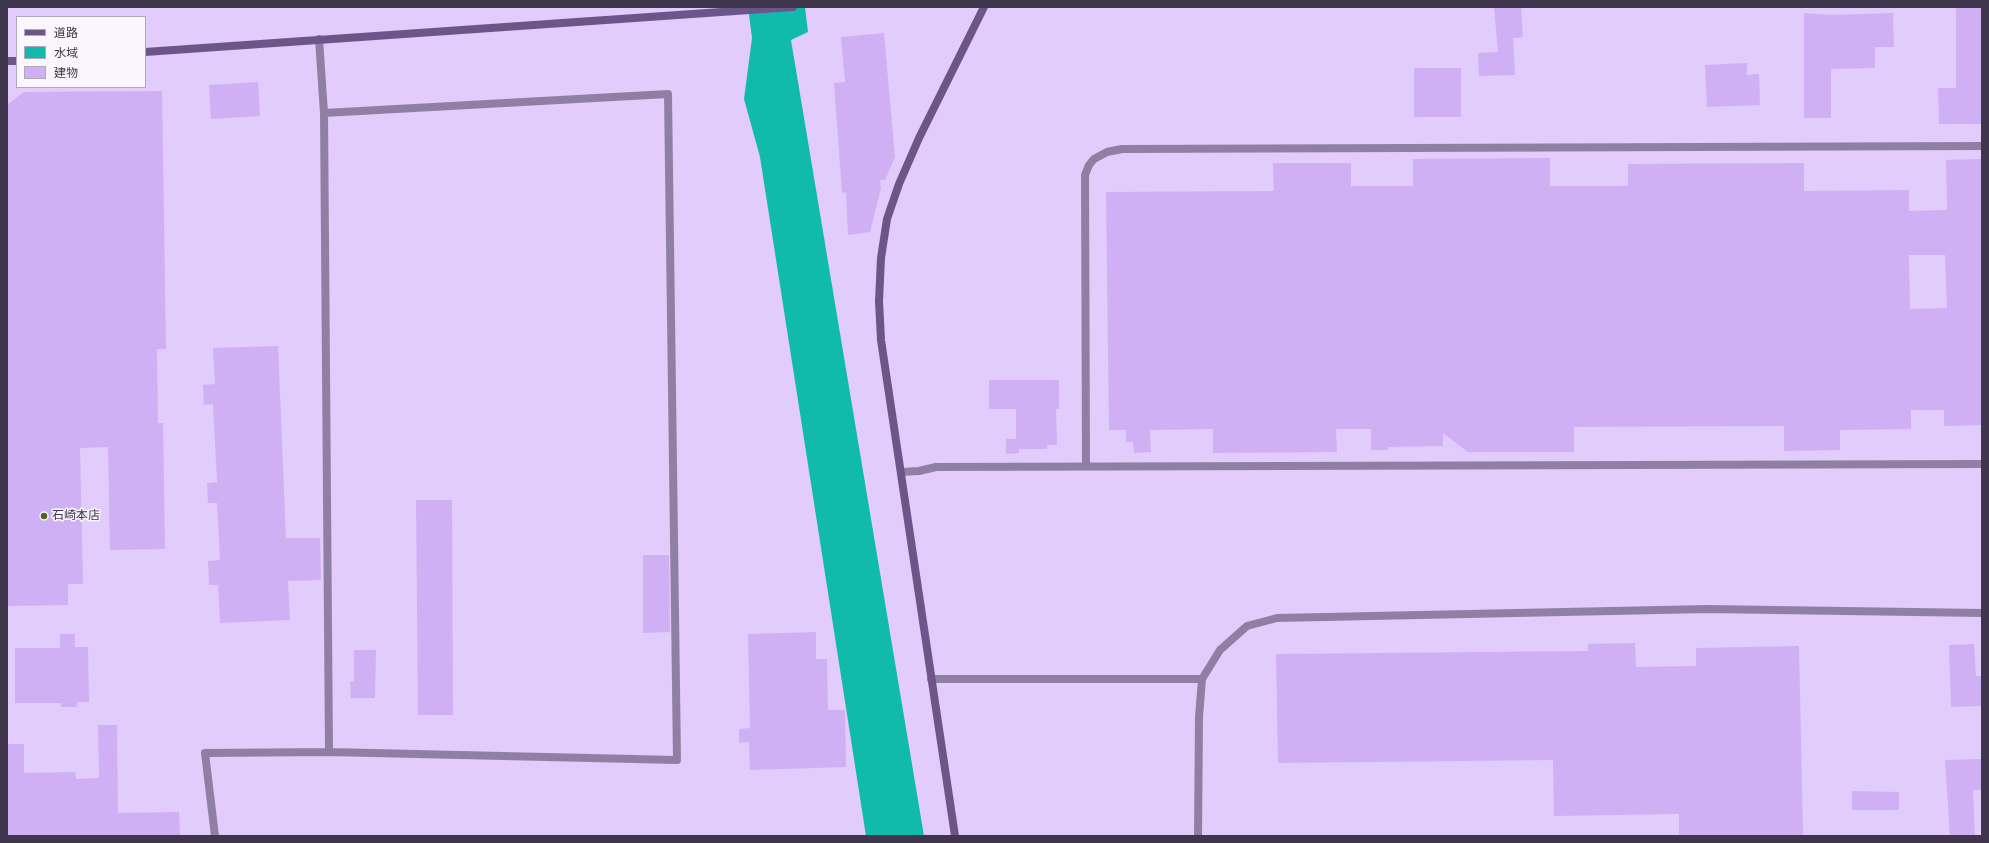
<!DOCTYPE html>
<html>
<head>
<meta charset="utf-8">
<style>
	body { margin:0 }
	#map { position:relative; width:1989px; height:843px; overflow:hidden; background:#e1ccfb; font-family:Manrope,"Noto Sans JP",sans-serif }
	canvas { display:block }
	.frame { position:absolute; inset:0; border:8px solid #3f354c; pointer-events:none }
	.legend { position:absolute; left:16px; top:16px; width:130px; height:72px; box-sizing:border-box; background:#f9f6fd; border:1px solid #afa9b6; margin:0; padding:5px 7px; list-style:none; font-size:12px; color:#3f354c }
	.legend li { display:flex; align-items:center; gap:8px; height:20px }
	.legend b { width:20px; border:1px solid #afa9b6 }
</style>
</head>
<body>
<div id="map">
<canvas width="1989" height="843"></canvas>
<div class="frame"></div>
<ul class="legend">
<li><b style="height:5px;background:#6d5589"></b>道路</li>
<li><b style="height:11px;background:#11bbac"></b>水域</li>
<li><b style="height:11px;background:#cfb0f4"></b>建物</li>
</ul>
</div>
<script>
const ctx = document.querySelector('canvas').getContext('2d');
ctx.lineJoin = 'round';
function fill(path, color) { ctx.fillStyle = color; ctx.fill(path, 'evenodd'); }
const poly = rows => new Path2D(rows.map(r => 'M' + r).join(''));
function trace(path, color, width, dash) { ctx.strokeStyle = color; ctx.lineWidth = width; ctx.lineCap = dash ? 'butt' : 'round'; ctx.setLineDash(dash || []); ctx.stroke(path); }
function write(font, color, halo, rows, align = 'center') {
  ctx.font = font + ' Manrope,"Noto Sans JP",sans-serif'; ctx.lineWidth = 3; ctx.setLineDash([]); ctx.textBaseline = 'middle'; ctx.strokeStyle = halo; ctx.fillStyle = color; for (const [text, x, y, turn = 0] of rows) {
    ctx.save(); ctx.translate(x, y); ctx.rotate((+turn || 0) * Math.PI / 180); ctx.textAlign = isNaN(turn) ? turn : align; if (halo) ctx.strokeText(text, 0, 0); ctx.fillText(text, 0, 0); ctx.restore();
  }
}
fill(poly([
	[748,7,805,7,808,32,791,40,924,836,866,836,760,157,744,99,752,38]
]), '#11bbac');
fill(poly([
	[1494,7,1521,7,1523,37,1513,38,1515,75,1479,76,1478,53,1498,52],
	[1956,7,1982,7,1982,124,1939,124,1938,88,1956,88],
	[1804,13,1831,15,1893,13,1894,47,1875,47,1875,68,1831,69,1831,118,1804,118],
	[884,33,895,157,885,180,880,180,881,188,870,232,848,235,846,192,842,193,834,83,845,82,841,37],
	[1747,63,1747,75,1759,74,1760,105,1707,107,1705,65],
	[1414,68,1461,68,1461,117,1414,117],
	[258,82,260,116,211,119,209,85],
	[162,91,166,349,157,349,158,423,163,423,165,549,110,550,108,447,80,448,83,584,68,584,68,605,7,606,7,105,24,92],
	[1550,158,1550,186,1628,186,1628,164,1804,163,1804,191,1909,190,1909,211,1947,210,1946,160,1982,159,1982,425,1944,426,1944,410,1911,410,1911,429,1840,430,1840,450,1784,451,1784,426,1574,427,1574,452,1468,452,1443,433,1443,446,1388,447,1388,450,1371,450,1371,429,1336,429,1337,452,1213,453,1213,429,1150,430,1151,452,1134,453,1133,442,1126,442,1126,430,1109,430,1106,192,1274,191,1273,163,1351,163,1351,186,1413,186,1413,159],
	[1909,255,1945,255,1947,308,1910,309],
	[278,346,286,538,320,538,321,580,288,581,290,620,220,623,218,585,209,585,208,561,220,560,217,503,208,503,207,483,217,482,213,404,204,405,203,385,215,384,213,348],
	[989,380,1059,380,1059,409,1056,409,1057,445,1047,445,1047,449,1019,449,1019,453,1006,454,1006,439,1016,439,1016,409,989,409],
	[416,500,452,500,453,715,418,715],
	[643,555,669,555,670,632,643,633],
	[816,632,816,659,827,659,828,710,845,710,846,767,750,770,749,742,739,743,739,729,750,728,748,634],
	[60,634,75,634,75,647,88,647,89,702,77,702,77,707,61,707,61,703,15,703,15,648,60,648],
	[1635,643,1636,667,1696,666,1696,648,1799,646,1803,836,1679,836,1679,814,1554,816,1553,760,1278,763,1276,654,1588,651,1588,644],
	[1974,644,1976,676,1982,676,1982,706,1951,707,1949,645],
	[354,650,376,650,375,698,351,698,350,681,354,681],
	[98,725,117,725,118,813,179,812,180,836,7,836,7,744,24,744,24,773,75,772,76,779,99,778],
	[1982,759,1982,790,1973,790,1975,836,1950,836,1945,760],
	[1852,791,1899,792,1899,810,1852,810]
]), '#cfb0f4');
trace(poly([
	[319,39,324,113,329,752],
	[1086,466,1085,175,1089,165,1094,159,1107,152,1122,149,1982,146],
	[901,472,919,471,936,467,1982,464],
	[931,679,1202,679],
	[215,836,205,753,329,752,677,760,668,94,324,113],
	[1198,836,1199,717,1202,679,1220,650,1247,626,1277,618,1707,609,1982,613]
]), '#8f80a3', 8);
trace(poly([
	[145,52,793,7],
	[7,61,17,61],
	[955,836,881,340,879,301,881,258,887,219,899,184,919,138,984,7]
]), '#6d5589', 8);
for (const [x, y, r, color] of [
	[44,516,4,"#4e6615"]
]) { const dot = new Path2D(); dot.arc(x, y, r, 0, 2 * Math.PI); ctx.fillStyle = color; ctx.fill(dot); trace(dot, '#f9f6fd', 1.5); }
write('12px', '#3f354c', '#f9f6fd', [
	["石崎本店",52,516]
], 'left');
</script>
</body>
</html>
